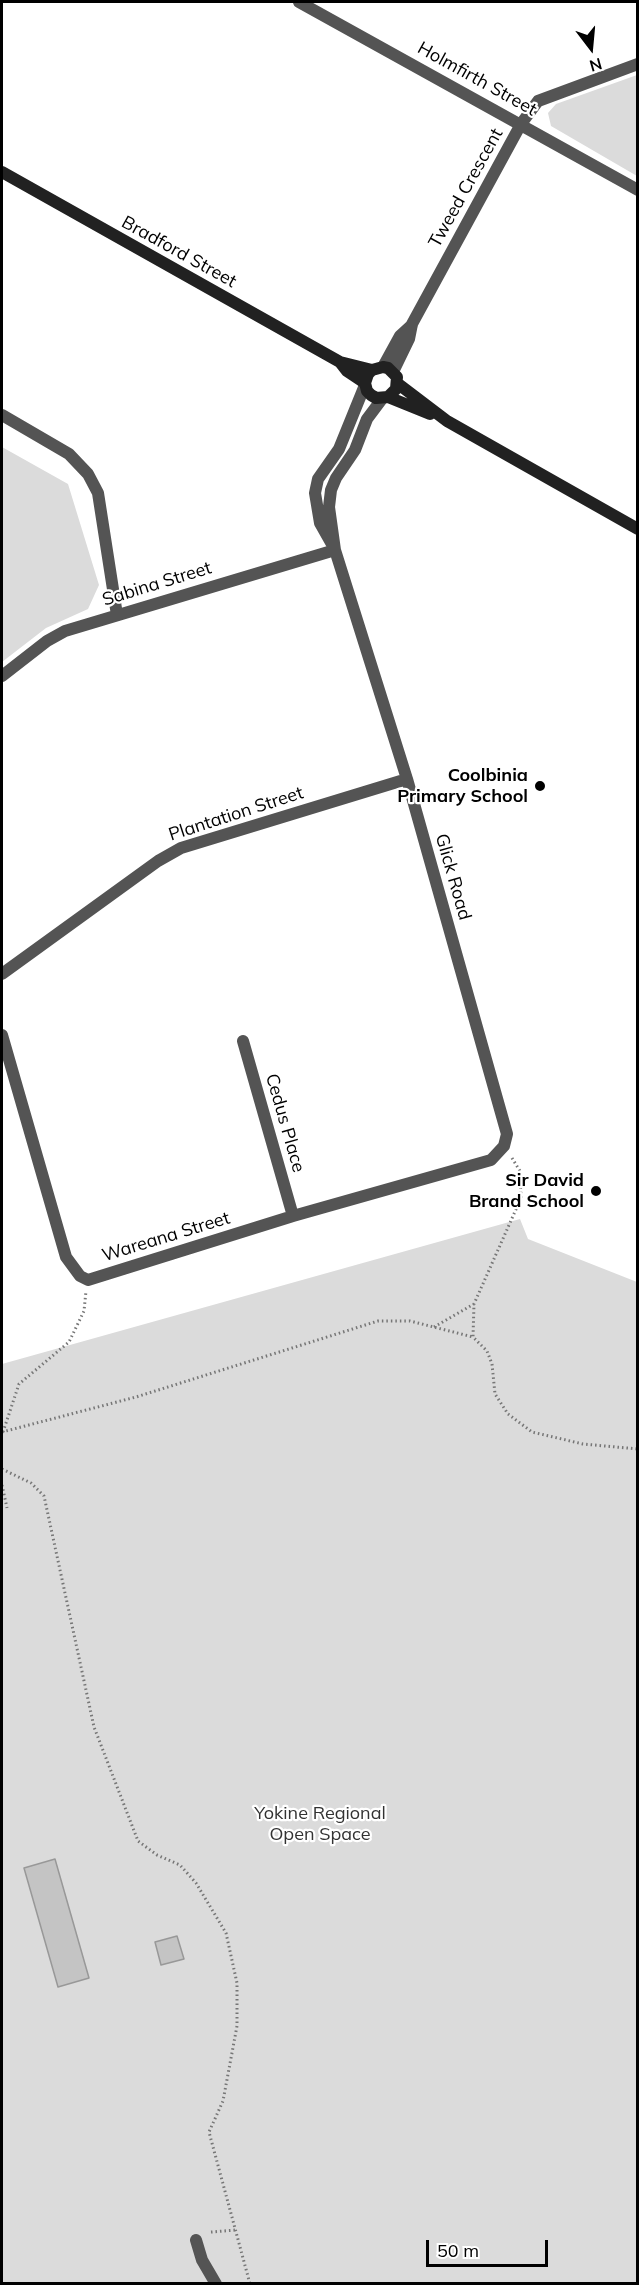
<!DOCTYPE html>
<html>
<head>
<meta charset="utf-8">
<style>
	body { margin:0 }
	#map { position:relative; width:639px; height:2285px; overflow:hidden; background:#fff; font-family:Mulish,sans-serif }
	canvas { display:block }
	.frame { position:absolute; inset:0; border:3px solid #000; pointer-events:none }
	.north { position:absolute; left:561px; top:18px; width:60px; height:60px; -webkit-text-stroke:4px #fff; paint-order:stroke; rotate:164deg; font-size:16px; font-weight:700; line-height:24px; text-align:center; color:#000 }
	.north::after { content:''; display:block; margin:auto; width:21px; height:27px; background:#000; clip-path:polygon(50% 0,100% 100%,50% 72%,0 100%) }
	.scale { position:absolute; left:426px; top:2240px; width:122px; height:27px; box-sizing:border-box; border:3px solid #000; border-top:0; padding-left:8px; font-size:18px; line-height:21px; white-space:nowrap; color:#000; -webkit-text-stroke:4px #fff; paint-order:stroke }
</style>
</head>
<body>
<div id="map">
<canvas width="639" height="2285"></canvas>
<div class="frame"></div>
<div class="north">N</div>
<div class="scale">50 m</div>
</div>
<script>
const ctx = document.querySelector('canvas').getContext('2d');
ctx.lineJoin = 'round';
function fill(path, color) { ctx.fillStyle = color; ctx.fill(path, 'evenodd'); }
const poly = rows => new Path2D(rows.map(r => 'M' + r).join(''));
function trace(path, color, width, dash) { ctx.strokeStyle = color; ctx.lineWidth = width; ctx.lineCap = dash ? 'butt' : 'round'; ctx.setLineDash(dash || []); ctx.stroke(path); }
function write(font, color, halo, rows, align = 'center') {
  ctx.font = font + ' Mulish,sans-serif'; ctx.lineWidth = 4.5; ctx.setLineDash([]); ctx.textBaseline = 'middle'; ctx.strokeStyle = halo; ctx.fillStyle = color; for (const [text, x, y, turn = 0] of rows) {
    ctx.save(); ctx.translate(x, y); ctx.rotate((+turn || 0) * Math.PI / 180); ctx.textAlign = isNaN(turn) ? turn : align; if (halo) ctx.strokeText(text, 0, 0); ctx.fillText(text, 0, 0); ctx.restore();
  }
}
fill(poly([
	[637,75,638,75,637,176,551,126,548,113,556,104],
	[2,447,68,484,99,585,88,609,46,628,2,662],
	[520,1219,528,1239,637,1282,637,2283,2,2284,2,1364]
]), '#dbdbdb');
const building = poly([
	[55,1859,89,1978,58,1987,24,1868,55,1859],
	[177,1936,184,1959,161,1965,155,1942,177,1936]
]);
fill(building, '#c4c4c4');
trace(building, '#989898', 1.5);
trace(poly([
	[512,1158,520,1171,521,1198,474,1304,473,1337,487,1351,492,1364,495,1394,508,1414,532,1432,583,1444,638,1449],
	[434,1327,474,1304],
	[2,1432,136,1397,378,1321,410,1321,473,1337],
	[3,1432,19,1384,69,1342,84,1311,86,1291],
	[2,1469,31,1483,44,1496,94,1727,138,1841,157,1855,180,1865,196,1883,226,1933,237,1983,237,2026,223,2101,209,2132,250,2284],
	[2,1485,7,1508],
	[211,2232,236,2230]
]), '#767676', 3, [1.5, 3]);
trace(poly([
	[299,2,638,190],
	[383,367,400,336,412,325],
	[393,372,409,339,412,324,521,124,538,101,638,64],
	[2,415,69,454,88,474,98,493,117,615],
	[333,546,320,523,315,493,318,479,339,449,365,385],
	[2,676,47,641,65,631,335,550],
	[2,974,158,861,181,848,407,779],
	[2,1035,66,1257,80,1276,88,1280,293,1216,491,1160,504,1146,507,1134,407,779,335,550,329,507,331,490,336,478,355,450,367,419,382,399],
	[243,1041,293,1216],
	[196,2240,202,2260,216,2284]
]), '#545454', 12);
trace(poly([
	[2,172,340,362,347,371,365,383],
	[340,362,372,370],
	[397,383,447,421,638,529],
	[388,397,396,389,397,377,388,368,383,367,372,370,368,374,365,383,367,391,371,395,376,398,388,397,430,414]
]), '#212121', 12);
for (const [x, y, r, color] of [
	[540,786,6,"#000"],
	[596,1191,6,"#000"]
]) { const dot = new Path2D(); dot.arc(x, y, r, 0, 2 * Math.PI); ctx.fillStyle = color; ctx.fill(dot); trace(dot, '#fff', 2); }
write('18px', '#000', '#fff', [
	["Holmfirth Street",477,79,29],
	["Tweed Crescent",466,188,-61],
	["Bradford Street",179,252,29],
	["Sabina Street",157,584,-17],
	["Plantation Street",236,814,-18],
	["Glick Road",453,877,74],
	["Cedus Place",285,1123,74],
	["Wareana Street",166,1237,-17]
]);
write('bold 18px', '#000', '#fff', [
	["Coolbinia",528,776],
	["Primary School",528,797],
	["Sir David",584,1181],
	["Brand School",584,1202]
], 'right');
write('18px', '#323232', '#fff', [
	["Yokine Regional",320,1814],
	["Open Space",320,1835]
]);
</script>
</body>
</html>
